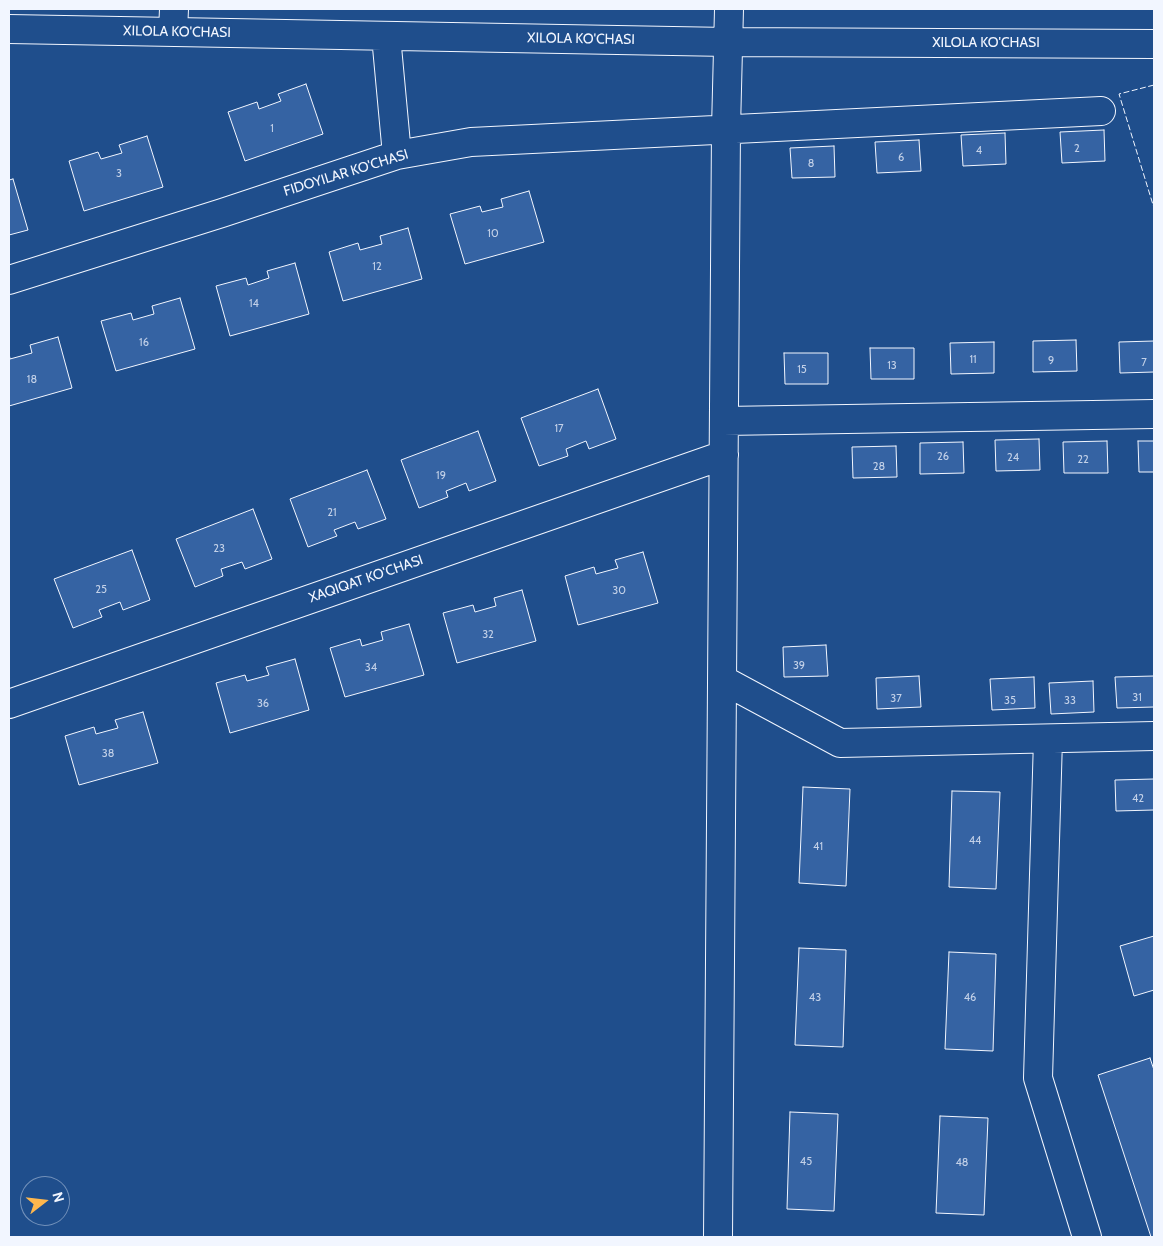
<!DOCTYPE html>
<html>
<head>
<meta charset="utf-8">
<style>
	body { margin:0 }
	#map { position:relative; width:1163px; height:1246px; overflow:hidden; background:#1f4e8c; font-family:Cabin,sans-serif }
	canvas { display:block }
	.frame { position:absolute; inset:0; border:10px solid #f2f6ff; pointer-events:none }
	.north { position:absolute; left:20px; top:1176px; width:50px; height:50px; box-sizing:border-box; background:#1f4e8c; border:1px solid #7391ba; border-radius:50%; rotate:74deg; font-size:14px; font-weight:700; line-height:20px; text-align:center; color:#f2f6ff }
	.north::after { content:''; display:block; margin:auto; width:18px; height:22px; background:#ffb74d; clip-path:polygon(50% 0,100% 100%,50% 72%,0 100%) }
</style>
</head>
<body>
<div id="map">
<canvas width="1163" height="1246"></canvas>
<div class="frame"></div>
<div class="north">N</div>
</div>
<script>
const ctx = document.querySelector('canvas').getContext('2d');
ctx.lineJoin = 'round';
function fill(path, color) { ctx.fillStyle = color; ctx.fill(path, 'evenodd'); }
const poly = rows => new Path2D(rows.map(r => 'M' + r).join(''));
function trace(path, color, width, dash) { ctx.strokeStyle = color; ctx.lineWidth = width; ctx.lineCap = dash ? 'butt' : 'round'; ctx.setLineDash(dash || []); ctx.stroke(path); }
function write(font, color, halo, rows, align = 'center') {
  ctx.font = font + ' Cabin,sans-serif'; ctx.lineWidth = 4; ctx.setLineDash([]); ctx.textBaseline = 'middle'; ctx.strokeStyle = halo; ctx.fillStyle = color; for (const [text, x, y, turn = 0] of rows) {
    ctx.save(); ctx.translate(x, y); ctx.rotate((+turn || 0) * Math.PI / 180); ctx.textAlign = isNaN(turn) ? turn : align; if (halo) ctx.strokeText(text, 0, 0); ctx.fillText(text, 0, 0); ctx.restore();
  }
}
const building = poly([
	[306,84,323,134,245,161,228,112,257,102,259,109,281,101,278,94,306,84],
	[1104,130,1105,161,1062,163,1060,132,1104,130],
	[1005,133,1006,164,963,166,961,135,1005,133],
	[147,136,163,187,84,211,69,161,98,152,101,159,122,153,119,145,147,136],
	[919,140,921,171,877,173,875,142,919,140],
	[834,146,835,177,792,178,790,148,834,146],
	[13,179,28,230,9,235,9,180,13,179],
	[529,191,544,242,465,264,450,214,480,206,482,212,503,207,501,199,529,191],
	[408,228,422,279,343,301,329,252,358,243,360,250,382,244,380,236,408,228],
	[295,263,309,314,230,336,216,286,246,278,248,285,269,278,267,271,295,263],
	[180,298,195,349,116,371,101,321,131,313,133,320,154,314,152,306,180,298],
	[58,337,72,388,9,406,9,353,10,359,32,353,30,345,58,337],
	[1076,340,1077,371,1033,372,1033,341,1076,340],
	[1154,341,1154,372,1120,373,1119,342,1154,341],
	[994,342,994,373,951,374,950,343,994,342],
	[870,348,914,348,914,379,871,379,870,348],
	[784,353,828,353,828,384,785,384,784,353],
	[598,389,616,439,589,449,586,441,566,449,568,456,539,466,521,418,598,389],
	[478,431,496,481,469,491,466,483,446,491,448,497,419,508,401,460,478,431],
	[1039,439,1040,470,996,471,995,440,1039,439],
	[1107,441,1108,473,1064,473,1063,442,1107,441],
	[1138,441,1154,441,1154,472,1139,472,1138,441],
	[963,442,964,473,920,474,920,443,963,442],
	[896,446,897,477,853,478,852,447,896,446],
	[367,470,386,519,358,529,355,522,334,530,337,536,308,547,290,499,367,470],
	[253,509,272,559,245,569,242,562,221,569,223,576,195,587,176,539,253,509],
	[132,550,150,600,123,610,120,602,99,610,102,617,73,628,54,579,132,550],
	[643,552,658,603,578,625,565,576,594,567,596,574,618,568,615,560,643,552],
	[522,590,536,641,457,663,443,613,473,605,475,612,496,606,494,598,522,590],
	[409,624,424,675,345,697,330,648,360,639,362,646,383,640,381,632,409,624],
	[826,645,828,676,784,677,783,647,826,645],
	[295,659,309,710,230,733,216,683,245,675,247,681,269,675,266,667,295,659],
	[919,676,921,707,877,709,876,678,919,676],
	[1154,676,1154,707,1117,708,1115,677,1154,676],
	[1034,677,1035,708,992,710,990,679,1034,677],
	[1093,681,1094,712,1051,714,1049,683,1093,681],
	[143,712,158,763,79,785,65,736,94,727,96,734,118,728,115,720,143,712],
	[1154,779,1154,810,1116,811,1115,780,1154,779],
	[803,787,850,789,846,886,799,883,803,787],
	[952,791,1000,792,996,889,949,887,952,791],
	[1154,936,1154,990,1134,996,1120,946,1154,936],
	[799,948,846,950,843,1047,795,1045,799,948],
	[949,952,996,954,993,1051,945,1049,949,952],
	[1150,1058,1154,1070,1154,1237,1151,1237,1098,1075,1150,1058],
	[790,1112,838,1114,834,1211,787,1209,790,1112],
	[940,1116,988,1118,984,1215,936,1213,940,1116]
]);
fill(building, '#3563a3');
trace(building, '#f2f6ff', 1);
const minor = poly([
	[9,29,728,42,1154,44],
	[173,32,174,9],
	[386,36,397,155],
	[9,280,222,213,397,155,471,142,1101,111],
	[724,421,1154,414],
	[723,680,840,743,1154,736],
	[9,704,724,455],
	[1048,739,1038,1078,1087,1237],
	[718,1237,726,129,729,9]
]);
trace(minor, '#f2f6ff', 30);
trace(minor, '#1f4e8c', 28);
trace(poly([
	[1154,85,1119,94,1154,208]
]), '#f2f6ff', 1, [6, 2.5]);
write('11px', '#c3d1e8', null, [
	["1",272,129],
	["2",1077,149],
	["4",979,151],
	["6",901,158],
	["8",811,164],
	["3",119,174],
	["10",493,234],
	["12",377,267],
	["14",254,304],
	["16",144,343],
	["11",973,360],
	["9",1051,361],
	["7",1144,363],
	["13",892,366],
	["15",802,370],
	["18",32,380],
	["17",559,429],
	["26",943,457],
	["24",1013,458],
	["22",1083,460],
	["28",879,467],
	["19",441,476],
	["21",332,513],
	["23",219,549],
	["25",101,590],
	["30",619,591],
	["32",488,635],
	["39",799,666],
	["34",371,668],
	["31",1137,698],
	["37",896,699],
	["35",1010,701],
	["33",1070,701],
	["36",263,704],
	["38",108,754],
	["42",1138,799],
	["44",975,841],
	["41",818,847],
	["43",815,998],
	["46",970,998],
	["45",806,1162],
	["48",962,1163]
]);
write('14px', '#f2f6ff', '#1f4e8c', [
	["XILOLA KO'CHASI",177,32,1],
	["XILOLA KO'CHASI",581,39,1],
	["XILOLA KO'CHASI",986,43],
	["FIDOYILAR KO'CHASI",346,173,-17],
	["XAQIQAT KO'CHASI",366,579,-19]
]);
</script>
</body>
</html>
